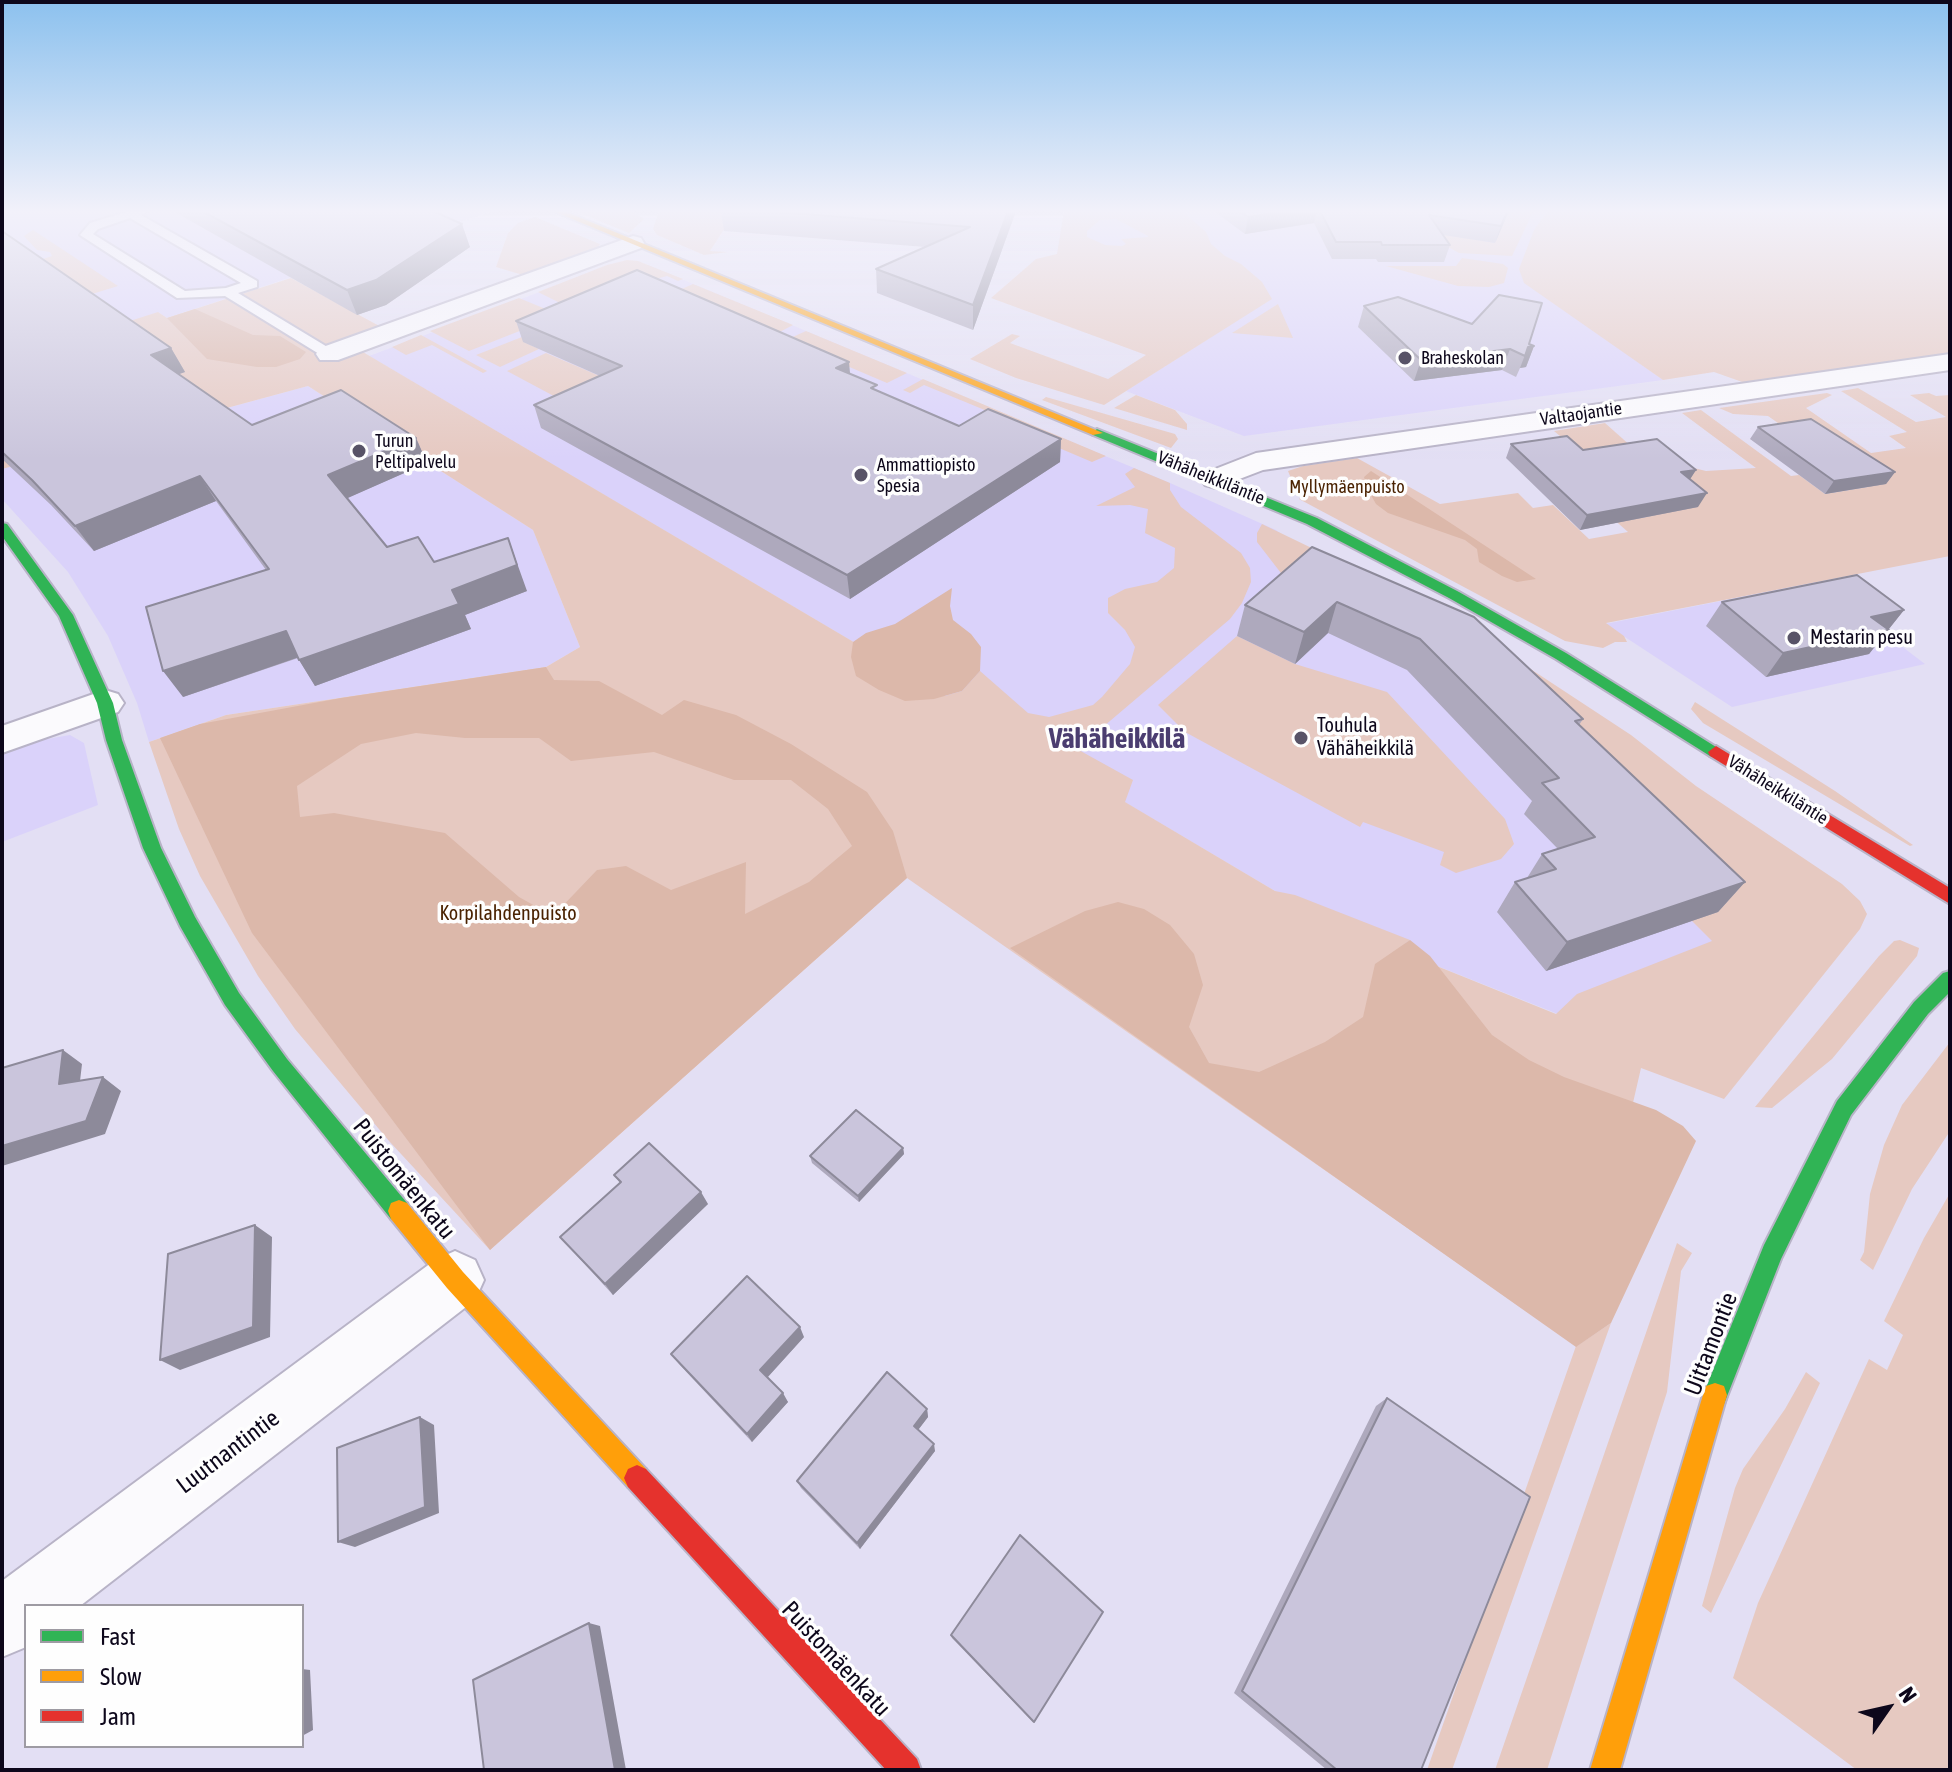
<!DOCTYPE html>
<html>
<head>
<meta charset="utf-8">
<style>
	body { margin:0 }
	#map { position:relative; width:1952px; height:1772px; overflow:hidden; background:#e3dff4; font-family:"Asap Condensed",sans-serif }
	canvas { display:block }
	.frame { position:absolute; inset:0; border:4px solid #0d071b; pointer-events:none }
	.legend { position:absolute; left:24px; top:1604px; width:280px; height:144px; box-sizing:border-box; background:#fefefe; border:2px solid #9e9ba3; margin:0; padding:10px 14px; list-style:none; font-size:24px; color:#0d071b }
	.legend li { display:flex; align-items:center; gap:16px; height:40px }
	.legend b { width:40px; border:2px solid #9e9ba3 }
	.north { position:absolute; left:1848px; top:1668px; width:80px; height:80px; -webkit-text-stroke:6px #fefefe; paint-order:stroke; rotate:56deg; font-size:22px; font-weight:700; line-height:32px; text-align:center; color:#0d071b }
	.north::after { content:''; display:block; margin:auto; width:28px; height:36px; background:#0d071b; clip-path:polygon(50% 0,100% 100%,50% 72%,0 100%) }
</style>
</head>
<body>
<div id="map">
<canvas width="1952" height="1772"></canvas>
<div class="frame"></div>
<ul class="legend">
<li><b style="height:10px;background:#30b455"></b>Fast</li>
<li><b style="height:10px;background:#ff9f0a"></b>Slow</li>
<li><b style="height:10px;background:#e5322d"></b>Jam</li>
</ul>
<div class="north">N</div>
</div>
<script>
const ctx = document.querySelector('canvas').getContext('2d');
ctx.lineJoin = 'round';
function fill(path, color) { ctx.fillStyle = color; ctx.fill(path, 'evenodd'); }
const poly = rows => new Path2D(rows.map(r => 'M' + r).join(''));
function trace(path, color, width, dash) { ctx.strokeStyle = color; ctx.lineWidth = width; ctx.lineCap = dash ? 'butt' : 'round'; ctx.setLineDash(dash || []); ctx.stroke(path); }
function write(font, color, halo, rows, align = 'center') {
  ctx.font = font + ' "Asap Condensed",sans-serif'; ctx.lineWidth = 7; ctx.setLineDash([]); ctx.textBaseline = 'middle'; ctx.strokeStyle = halo; ctx.fillStyle = color; for (const [text, x, y, turn = 0] of rows) {
    ctx.save(); ctx.translate(x, y); ctx.rotate((+turn || 0) * Math.PI / 180); ctx.textAlign = isNaN(turn) ? turn : align; if (halo) ctx.strokeText(text, 0, 0); ctx.fillText(text, 0, 0); ctx.restore();
  }
}
fill(poly([
	[2,211,493,211,167,318,158,312,196,379,2,429],
	[1064,211,1548,211,1525,280,1663,380,1244,436,1126,391,1211,337,1052,282],
	[648,265,1170,483,1276,530,1771,915,1646,1049,1397,950,1275,891,369,356,609,266],
	[308,386,533,530,580,647,546,667,226,715,149,742,137,703,108,636,68,572,2,499,2,469],
	[1817,582,1925,664,1732,707,1605,624],
	[70,735,84,743,98,805,2,842,2,747]
]), '#dad2fa');
fill(poly([
	[575,211,631,211,644,219,629,233],
	[659,211,736,211,710,251,728,252,704,255,657,235,653,229],
	[1064,211,1182,211,1206,232,1211,244,1225,256,1241,264,1262,282,1272,299,1104,405,1016,378,970,359,1012,334,1020,336,1010,343,1108,379,1146,355,991,298,1036,259,1057,254],
	[1116,219,1148,236,1148,237,1121,239,1126,244,1122,246,1105,245,1087,237,1087,231,1100,220],
	[1509,211,1533,212,1512,256,1459,253,1443,244,1440,234,1495,243],
	[1548,211,1950,211,1950,355,1745,383,1714,372,1663,380,1524,283,1519,269,1534,230],
	[535,217,600,244,597,249,526,276,496,267,508,233,518,223],
	[33,230,118,286,92,294,31,263,52,256,50,252,37,250,24,236],
	[1462,258,1503,264,1508,268,1504,283,1489,287,1458,286,1386,266,1456,266],
	[627,260,638,261,683,279,678,281,667,276,562,304,538,292,607,265],
	[291,278,383,328,346,342,945,696,962,691,980,671,1028,713,1049,717,1093,705,1102,697,1130,664,1135,647,1125,630,1108,613,1108,598,1125,589,1157,582,1174,568,1175,548,1145,533,1148,509,1130,505,1096,506,1135,487,1125,474,1134,468,1170,483,1170,490,1181,507,1241,553,1250,568,1251,582,1242,603,1230,619,1077,749,1133,780,1125,802,1275,891,1295,895,1410,940,1397,950,1556,1014,1577,994,1712,941,1692,921,1556,752,1284,577,1257,542,1257,533,1262,524,1353,568,1523,664,1631,735,1696,786,1842,884,1860,901,1867,914,1860,929,1724,1099,1641,1068,1577,1346,1611,1323,1452,1770,1427,1770,1576,1346,907,878,490,1250,389,1141,295,1029,258,976,200,876,179,829,149,742,226,715,546,667,580,647,533,530,308,386,2,469,2,426,77,338,158,312,167,318],
	[693,284,793,325,774,335,668,295],
	[519,298,560,315,469,351,430,331],
	[1278,304,1293,338,1232,333],
	[550,326,524,342,539,349,500,367,476,355],
	[806,331,907,373,887,383,786,340],
	[421,335,487,371,483,373,432,345,406,355,392,347],
	[546,353,616,383,565,402,507,371],
	[923,379,1106,456,1092,462,986,417,992,413,924,385,910,393,903,390],
	[1858,388,1916,422,1946,417,1910,395,1929,393,1936,396,1950,395,1950,556,1606,623,1624,636,1627,642,1615,642,1603,648,1565,641,1299,499,1304,495,1295,488,1288,471,1303,466,1357,458,1440,504,1518,493,1533,508,1553,505,1589,539,1628,532,1601,508,1642,518,1654,515,1554,431,1605,423,1641,455,1706,471,1756,468,1682,413,1701,410,1791,476,1799,475,1825,494,1868,487,1768,416,1733,414,1719,408,1827,393,1832,395,1806,408,1871,453,1906,448,1889,436,1907,432,1841,391],
	[1136,395,1175,410,1187,424,1187,430,1114,408],
	[1046,397,1175,434,1178,439,1171,448,1042,400],
	[1237,636,1295,664,1387,692,1505,819,1514,844,1501,859,1456,873,1440,865,1444,852,1363,822,1360,827,1185,732,1158,705],
	[1695,702,1835,791,1913,845,1910,846,1703,723,1691,709],
	[1900,940,1919,948,1917,956,1832,1059,1772,1108,1755,1107,1879,956,1894,941],
	[1950,1042,1950,1131,1912,1189,1873,1270,1860,1260,1864,1252,1870,1194,1884,1145,1902,1105],
	[1950,1193,1950,1770,1857,1770,1733,1678,1758,1603,1869,1359,1887,1370,1903,1335,1884,1321,1924,1238],
	[1677,1243,1692,1253,1681,1271,1667,1392,1547,1770,1495,1770],
	[1806,1372,1820,1383,1711,1613,1702,1606,1735,1488,1743,1469,1785,1409]
]), '#e6c9c1');
fill(poly([
	[195,309,253,335,280,336,306,352,300,359,276,367,257,367,207,359,167,318],
	[1371,471,1536,579,1517,582,1502,576,1479,562,1477,549,1465,540,1388,513,1376,504,1368,490,1364,477],
	[952,588,950,606,953,620,971,634,981,647,980,671,962,691,934,699,905,701,879,690,856,676,851,657,853,642,866,633,895,624],
	[546,667,554,680,599,681,662,715,684,700,736,715,791,744,867,792,893,831,907,878,490,1250,252,933,160,738,200,724,341,698],
	[416,733,465,738,539,738,571,761,654,752,734,780,791,780,828,809,852,846,809,882,745,914,746,862,671,890,626,866,597,870,553,916,519,897,445,833,334,813,300,817,297,786,361,744],
	[1118,902,1144,909,1170,925,1194,954,1203,985,1189,1027,1209,1063,1259,1072,1325,1042,1363,1017,1375,964,1410,940,1430,956,1492,1035,1529,1060,1564,1077,1656,1110,1683,1126,1696,1141,1611,1323,1576,1347,1010,948,1085,911]
]), '#dcb8aa');
const lane = poly([
	[130,211,148,211,141,215,257,281,257,287,238,293,334,351,334,357,324,357,225,296,177,298,80,235,90,223,130,211],
	[130,218,241,283,226,288,185,291,93,234,98,229,130,218]
]);
const street = poly([
	[633,236,641,238,644,243,641,248,338,360,320,360,316,354,320,348,633,236],
	[1950,354,1950,370,1263,470,1216,488,1205,485,1201,479,1205,473,1256,453,1950,354],
	[105,690,118,694,124,703,118,712,2,753,2,726,105,690],
	[455,1251,475,1260,484,1280,475,1300,80,1606,26,1606,26,1647,2,1657,2,1581,435,1260,455,1251]
]);
const fast = poly([
	[1097,429,1317,518,1459,592,1566,653,1724,752,1716,758,1710,756,1556,659,1449,598,1307,524,1093,435,1091,433,1097,429],
	[2,523,7,524,73,615,113,703,122,740,161,848,195,917,239,993,287,1059,407,1203,410,1211,407,1219,399,1222,391,1219,273,1071,225,1005,180,926,143,848,106,740,97,703,59,616,2,536,2,523],
	[1950,971,1950,992,1928,1014,1851,1115,1781,1259,1724,1404,1715,1407,1706,1404,1703,1395,1764,1245,1837,1101,1914,1002,1943,973,1950,971]
]);
const slow = poly([
	[553,211,564,211,1103,433,1093,435,553,211],
	[399,1200,407,1203,463,1272,646,1469,650,1478,646,1487,637,1491,628,1487,447,1288,391,1219,388,1211,391,1203,399,1200],
	[1715,1383,1724,1386,1727,1395,1620,1770,1590,1770,1703,1395,1706,1386,1715,1383]
]);
const jam = poly([
	[1716,746,1950,888,1950,904,1710,756,1708,752,1716,746],
	[637,1465,646,1469,917,1759,921,1770,886,1770,628,1487,624,1478,628,1469,637,1465]
]);
trace(lane, '#b8b3c7', 4);
trace(street, '#b8b3c7', 4);
trace(fast, '#b8b3c7', 4);
trace(slow, '#b8b3c7', 4);
trace(jam, '#b8b3c7', 4);
fill(lane, '#fbfafd');
fill(street, '#fbfafd');
fill(fast, '#30b455');
fill(slow, '#ff9f0a');
fill(jam, '#e5322d');
fill(poly([
	[173,211,433,211,470,247,386,305,357,315],
	[721,211,1016,211,973,330,877,293,876,269,925,247,724,231],
	[1214,211,1509,211,1495,243,1443,235,1450,245,1444,262,1378,262,1376,259,1332,259,1314,223,1245,234],
	[2,231,171,348,185,372,179,374,252,425,416,438,427,463,347,498,387,547,527,591,465,615,471,629,315,686,298,658,183,697,266,570,216,501,94,551,51,505,2,459],
	[1364,306,1529,344,1534,346,1526,367,1520,368,1516,377,1502,370,1414,381,1358,327],
	[516,321,850,374,878,391,959,426,1061,439,1060,462,850,599,541,428,534,405,600,376,523,342],
	[1758,427,1895,472,1886,484,1825,494,1750,439],
	[1511,444,1583,450,1696,470,1690,479,1698,507,1580,530,1506,458],
	[1312,547,1583,719,1579,725,1745,882,1718,912,1546,971,1497,912,1515,882,1527,878,1542,854,1558,849,1524,814,1532,801,1407,670,1328,633,1295,664,1237,636,1245,605],
	[1722,602,1904,610,1869,654,1766,677,1706,626],
	[903,1148,904,1154,859,1202,812,1163,810,1156],
	[614,1175,708,1204,613,1295,560,1237,620,1183],
	[804,1337,767,1378,788,1402,752,1442,679,1364,671,1354],
	[1387,1398,1421,1770,1327,1770,1234,1693,1376,1406],
	[927,1409,928,1417,918,1430,935,1451,860,1549,801,1488,797,1481],
	[951,1635,1034,1722,1033,1722,952,1638]
]), '#aea9bd');
fill(poly([
	[1008,211,1016,211,973,330,973,305],
	[1288,211,1317,211,1314,223,1245,234,1248,217],
	[1507,211,1509,211,1495,243,1501,226],
	[462,224,470,247,386,305,357,315,347,290],
	[1534,346,1526,367,1520,368,1528,347],
	[171,348,185,372,165,379,151,355],
	[1510,349,1502,370,1414,381,1421,360],
	[849,362,851,384,836,368],
	[416,438,427,463,341,501,328,475],
	[1061,439,1060,462,850,599,847,575],
	[1696,470,1687,484,1681,472],
	[1895,472,1886,484,1825,494,1834,481],
	[200,476,216,501,94,551,75,526],
	[1707,493,1698,507,1580,530,1587,515],
	[508,538,527,591,465,615,471,629,315,686,299,660],
	[1337,602,1328,633,1295,664,1304,632],
	[1904,610,1869,654,1766,677,1783,653,1871,617],
	[286,631,302,656,183,697,163,671],
	[1745,882,1718,912,1546,971,1567,942],
	[63,1050,82,1064,78,1098,59,1084],
	[103,1077,121,1091,105,1134,2,1166,2,1146],
	[903,1148,904,1154,859,1202,858,1196],
	[701,1192,708,1204,613,1295,605,1284],
	[255,1225,272,1237,270,1337,180,1370,160,1360],
	[800,1327,804,1337,765,1380,760,1370],
	[783,1393,788,1402,752,1442,747,1434],
	[927,1409,928,1417,915,1434,914,1426],
	[420,1417,434,1425,439,1513,355,1547,338,1542],
	[934,1444,935,1451,860,1549,857,1543],
	[589,1623,600,1626,626,1770,615,1770],
	[302,1669,310,1670,313,1730,302,1736]
]), '#8d8a9a');
const building = poly([
	[202,211,433,211,462,224,376,280,347,290,202,211],
	[765,211,1008,211,973,305,876,269,970,227,765,211],
	[1239,211,1288,211,1248,217,1239,211],
	[1320,211,1507,211,1501,226,1429,215,1450,245,1382,245,1381,242,1336,242,1320,211],
	[2,231,171,348,151,355,252,425,341,390,416,438,328,475,387,547,418,537,434,562,508,538,517,565,452,590,459,604,299,660,286,631,163,671,146,607,269,569,200,476,75,526,32,480,2,452,2,231],
	[637,270,849,362,836,368,877,385,871,388,959,426,988,409,1061,439,847,575,534,405,622,366,516,321,637,270],
	[1499,295,1542,303,1529,344,1534,346,1528,347,1525,356,1510,349,1421,360,1364,306,1398,297,1472,324,1499,295],
	[1811,419,1895,472,1834,481,1758,427,1811,419],
	[1567,436,1583,450,1657,439,1696,470,1681,472,1707,493,1587,515,1511,444,1567,436],
	[1312,547,1474,617,1583,719,1575,721,1745,882,1567,942,1515,882,1556,869,1542,854,1595,837,1542,783,1559,778,1420,639,1337,602,1304,632,1245,605,1312,547],
	[1857,575,1904,610,1871,617,1889,630,1783,653,1722,602,1857,575],
	[63,1050,59,1084,103,1077,86,1121,2,1146,2,1068,63,1050],
	[856,1110,903,1148,858,1196,810,1156,856,1110],
	[649,1143,701,1192,605,1284,560,1237,621,1182,614,1175,649,1143],
	[255,1225,253,1327,160,1360,168,1254,255,1225],
	[747,1276,800,1327,760,1370,783,1393,747,1434,671,1354,747,1276],
	[887,1372,927,1409,914,1426,934,1444,857,1543,797,1481,887,1372],
	[1387,1398,1530,1497,1421,1770,1337,1770,1242,1691,1387,1398],
	[420,1417,425,1507,338,1542,337,1448,420,1417],
	[1020,1535,1103,1612,1034,1722,951,1635,1020,1535],
	[589,1623,615,1770,484,1770,473,1680,589,1623]
]);
fill(building, '#cac5dc');
trace(building, '#8d8a9a', 2);
const sky = ctx.createLinearGradient(0, 0, 0, 459);
sky.addColorStop(0, '#8cc1ee');
sky.addColorStop(0.46, '#f2f1fa');
sky.addColorStop(1, '#f2f1fa00');
ctx.fillStyle = sky;
ctx.fillRect(0, 0, 1952, 459);
for (const [x, y, r, color] of [
	[1405,358,8,"#585367"],
	[359,451,8,"#585367"],
	[861,475,8,"#585367"],
	[1794,638,8,"#585367"],
	[1301,738,8,"#585367"]
]) { const dot = new Path2D(); dot.arc(x, y, r, 0, 2 * Math.PI); ctx.fillStyle = color; ctx.fill(dot); trace(dot, '#fefefe', 3); }
write('18px', '#0d071b', '#fefefe', [
	["Braheskolan",1421,358],
	["Turun",375,441],
	["Peltipalvelu",375,462],
	["Ammattiopisto",877,465],
	["Spesia",877,486]
], 'left');
write('18px', '#0d071b', '#fefefe', [
	["Valtaojantie",1581,414,-8],
	["Vähäheikkiläntie",1211,478,22],
	["Vähäheikkiläntie",1778,790,32]
]);
write('18px', '#4a2201', '#fefefe', [
	["Myllymäenpuisto",1347,487]
]);
write('20px', '#0d071b', '#fefefe', [
	["Mestarin pesu",1810,638],
	["Touhula",1317,726],
	["Vähäheikkilä",1317,749]
], 'left');
write('20px', '#4a2201', '#fefefe', [
	["Korpilahdenpuisto",508,914]
]);
write('24px', '#0d071b', '#fefefe', [
	["Puistomäenkatu",404,1179,51],
	["Uittamontie",1711,1344,-69],
	["Luutnantintie",228,1452,-37],
	["Puistomäenkatu",836,1659,47]
]);
write('bold 28px', '#4b3d70', '#fefefe', [
	["Vähäheikkilä",1117,739]
]);
</script>
</body>
</html>
